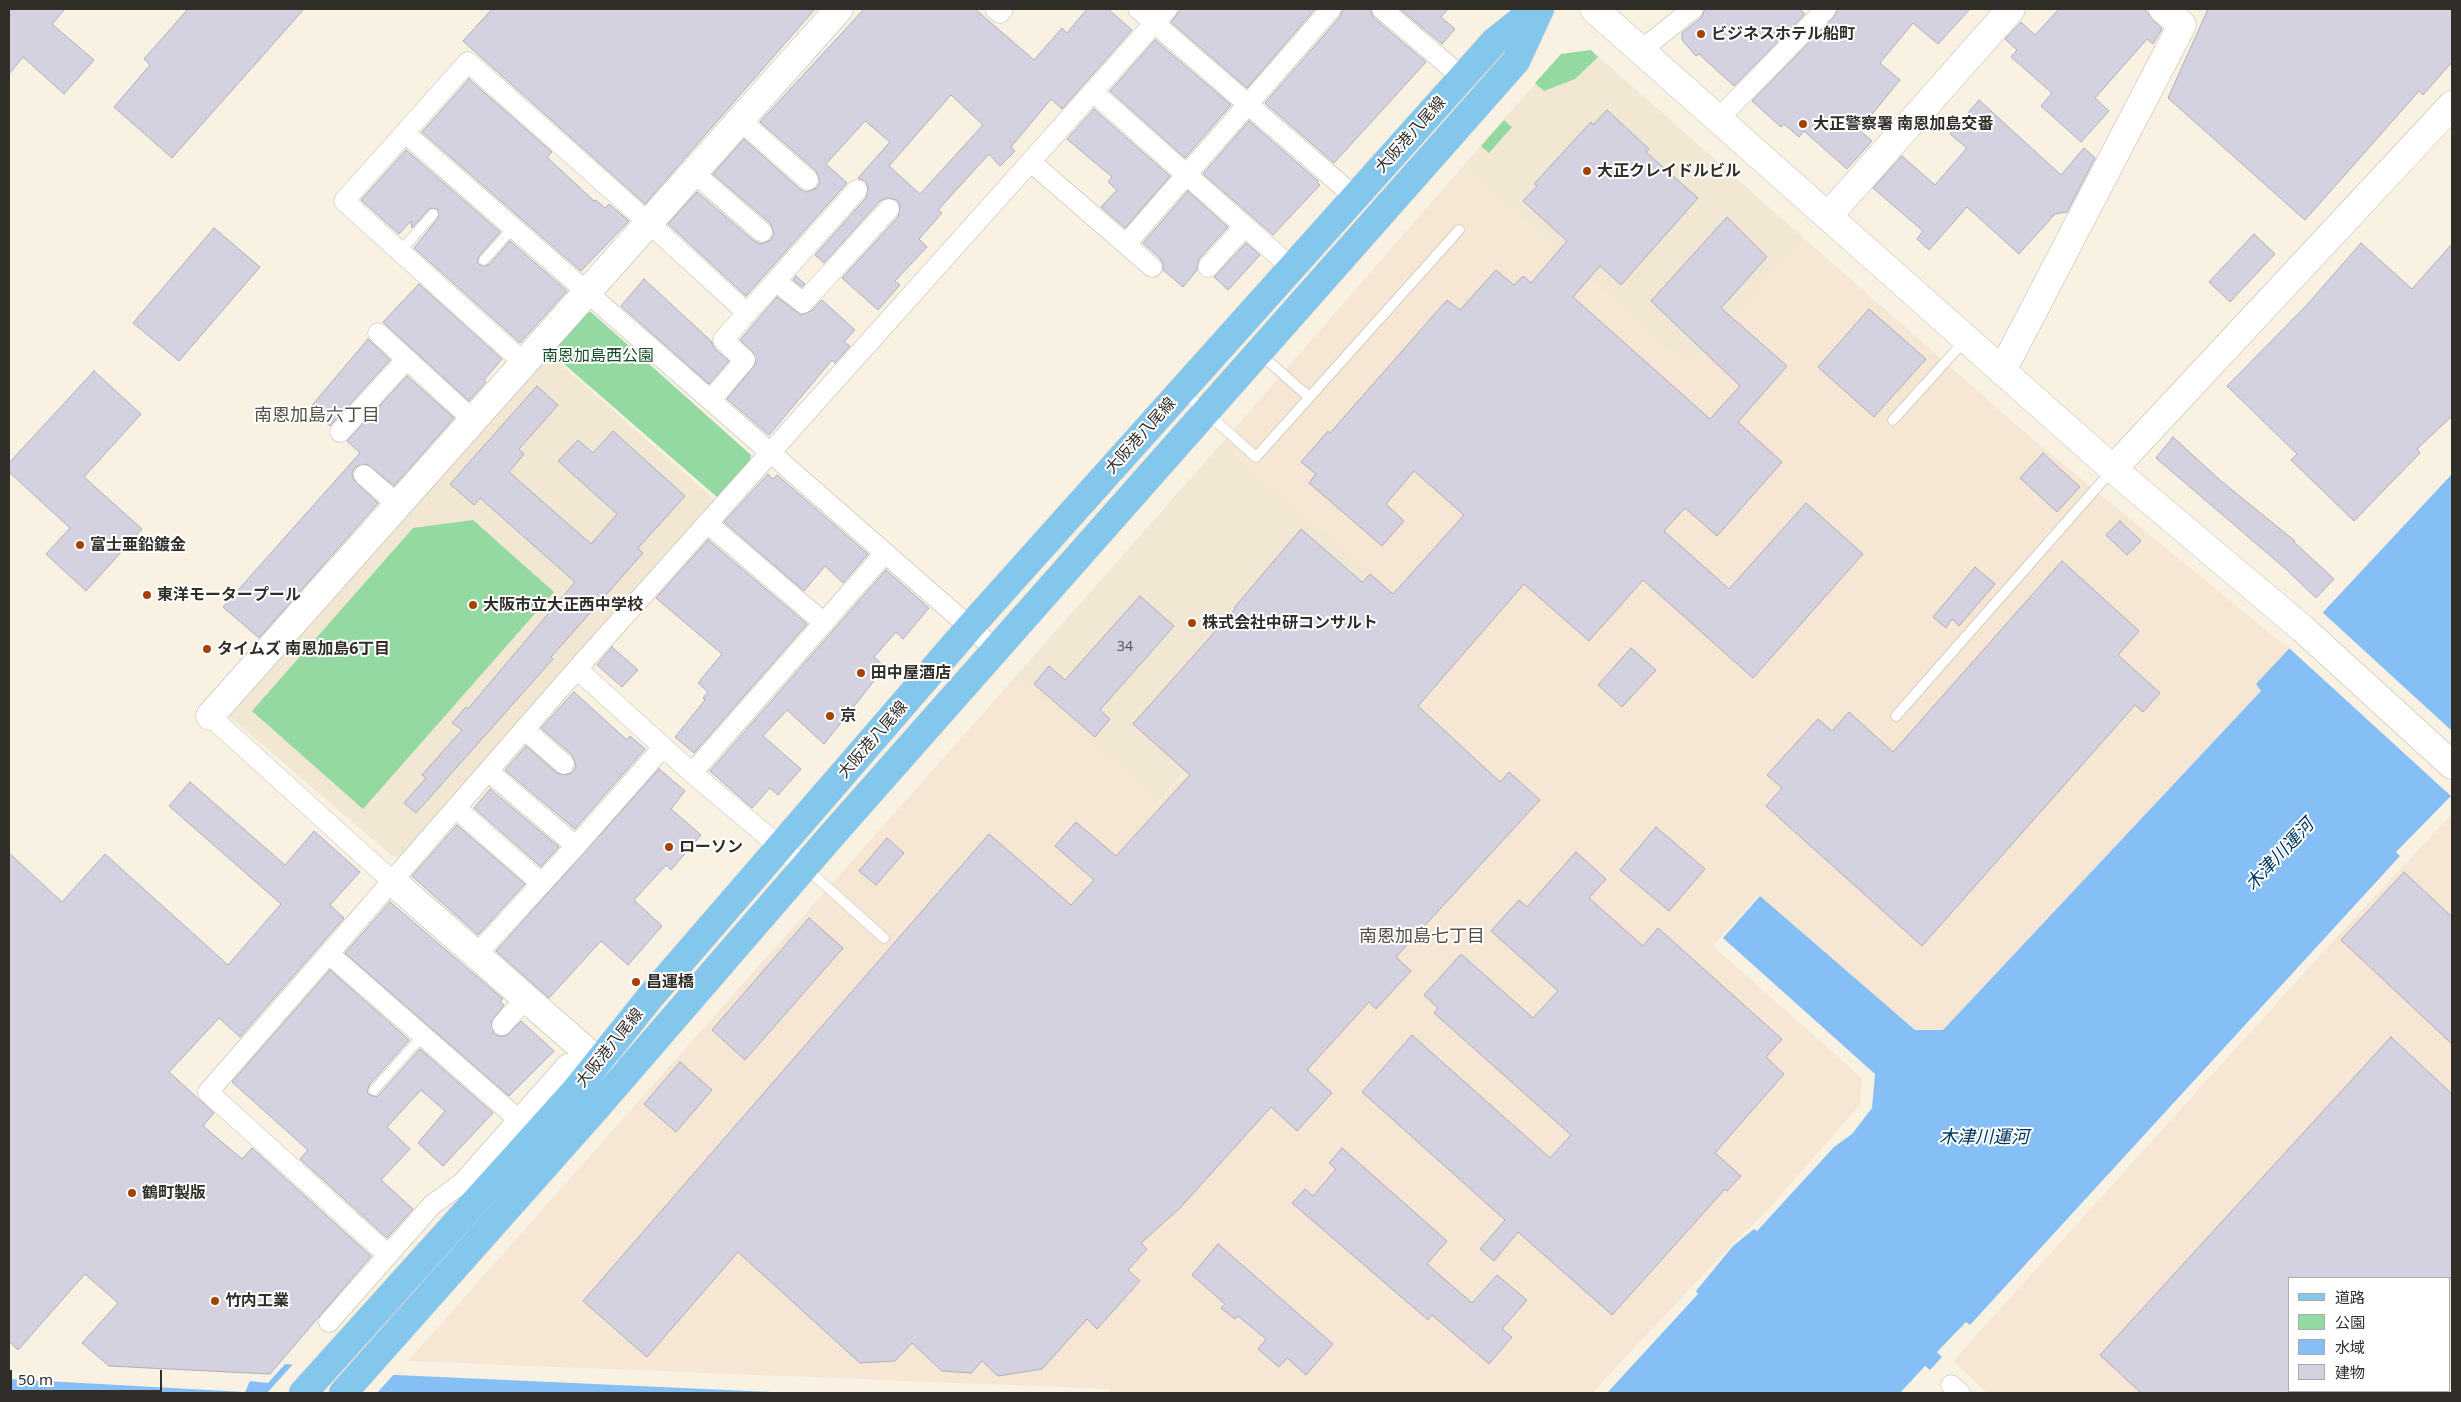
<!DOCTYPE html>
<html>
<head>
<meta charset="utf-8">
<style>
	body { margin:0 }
	#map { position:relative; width:2461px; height:1402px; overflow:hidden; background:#f9f2e3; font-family:"Noto Sans","Noto Sans JP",sans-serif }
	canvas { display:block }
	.frame { position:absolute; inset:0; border:10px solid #312e29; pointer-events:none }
	.legend { position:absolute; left:2288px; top:1277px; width:162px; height:115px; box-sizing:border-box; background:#fff; border:1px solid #adaba9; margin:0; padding:6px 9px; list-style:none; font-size:15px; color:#312e29 }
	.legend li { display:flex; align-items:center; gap:10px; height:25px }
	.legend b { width:25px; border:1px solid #adaba9 }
	.scale { position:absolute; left:10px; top:1370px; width:152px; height:22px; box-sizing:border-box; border:2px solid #312e29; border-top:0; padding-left:6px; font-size:15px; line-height:18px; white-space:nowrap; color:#312e29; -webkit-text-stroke:4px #fff; paint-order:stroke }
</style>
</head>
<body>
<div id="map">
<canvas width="2461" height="1402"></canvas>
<div class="frame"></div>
<ul class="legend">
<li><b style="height:6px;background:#84c7ed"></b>道路</li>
<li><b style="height:14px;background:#94d9a1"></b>公園</li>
<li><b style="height:14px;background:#86bff5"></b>水域</li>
<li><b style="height:14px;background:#d4d2e1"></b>建物</li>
</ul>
<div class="scale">50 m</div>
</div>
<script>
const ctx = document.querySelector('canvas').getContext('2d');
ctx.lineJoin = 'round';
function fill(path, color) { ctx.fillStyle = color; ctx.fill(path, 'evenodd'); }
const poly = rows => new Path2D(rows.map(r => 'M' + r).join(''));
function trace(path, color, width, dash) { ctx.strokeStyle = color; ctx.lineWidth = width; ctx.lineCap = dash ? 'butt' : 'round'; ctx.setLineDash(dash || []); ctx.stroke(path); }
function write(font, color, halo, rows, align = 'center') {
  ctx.font = font + ' "Noto Sans","Noto Sans JP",sans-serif'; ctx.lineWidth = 4; ctx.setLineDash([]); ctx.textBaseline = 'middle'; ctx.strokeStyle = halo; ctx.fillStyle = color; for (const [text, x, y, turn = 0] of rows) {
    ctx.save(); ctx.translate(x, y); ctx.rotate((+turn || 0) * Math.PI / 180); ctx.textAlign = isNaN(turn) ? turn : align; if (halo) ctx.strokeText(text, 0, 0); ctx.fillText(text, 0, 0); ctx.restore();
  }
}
fill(poly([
	[1591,50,1805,239,1689,369,1463,166,1561,54],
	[547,352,715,500,400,857,392,856,229,716,232,710],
	[1221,444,1370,570,1159,801,1016,676]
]), '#f2e7d2');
fill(poly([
	[1463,166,1689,369,1805,239,2029,436,2289,649,2256,684,2261,691,1943,1030,1915,1030,1759,895,1713,946,1862,1078,1860,1105,1763,1215,1733,1243,1592,1393,1109,1393,1109,1389,408,1361,1016,676,1160,801,1370,571,1221,444],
	[2452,814,2452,1393,1987,1393,1953,1361,2332,942],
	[2290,1278,2450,1278,2450,1391,2290,1391]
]), '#f6e6d4');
fill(poly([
	[1591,50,1598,57,1575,79,1544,91,1535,83,1561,54],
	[1504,120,1512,127,1489,153,1481,146],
	[591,312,751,455,750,462,718,498,549,351,582,314],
	[473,520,554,592,363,809,252,711,413,528]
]), '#94d9a1');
fill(poly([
	[2452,474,2452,795,2396,852,2400,856,1970,1325,1966,1322,1937,1352,1942,1357,1930,1370,1925,1366,1900,1393,1607,1393,1698,1294,1696,1291,1733,1246,1754,1229,1757,1231,1834,1147,1852,1134,1872,1108,1875,1074,1723,938,1760,896,1915,1030,1943,1030,2261,691,2256,684],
	[285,1364,396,1375,794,1393,9,1393,9,1379,245,1392,250,1381,268,1383]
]), '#86bff5');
fill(poly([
	[2321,611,2452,731,2452,797,2288,647],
	[295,1362,395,1373,377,1393,267,1393]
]), '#f9f2e3');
const building = poly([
	[9,9,65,9,52,24,94,60,64,94,23,57,9,74,9,9],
	[188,9,304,9,172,158,114,107,150,65,144,59,188,9],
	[492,9,815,9,645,204,463,41,492,9],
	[864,9,975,9,1034,60,1062,28,1067,33,1087,9,1108,9,1132,30,1062,109,1051,99,1011,147,1015,151,1000,166,989,154,938,210,942,213,919,239,927,247,895,281,900,285,878,310,842,278,898,217,900,206,897,200,886,198,880,201,824,263,815,255,866,198,868,186,865,181,858,178,890,142,865,121,826,164,847,183,746,296,668,224,697,192,754,241,760,244,771,240,774,234,770,223,713,174,744,139,800,189,806,192,817,188,820,182,816,171,760,122,864,9],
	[951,95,983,125,920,194,889,166,951,95],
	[1181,9,1315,9,1247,88,1171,22,1181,9],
	[1343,9,1370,9,1374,18,1426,62,1334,163,1265,103,1340,17,1343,9],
	[1400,9,1448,9,1441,17,1455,29,1442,44,1400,9],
	[1705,9,1799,9,1805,14,1734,86,1699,54,1696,56,1682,40,1682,33,1701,18,1705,9],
	[1838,9,1970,9,1938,44,1913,23,1880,63,1900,80,1859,130,1872,141,1847,169,1804,131,1799,137,1784,124,1781,127,1752,101,1834,17,1838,9],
	[2059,9,2144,9,2162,29,2153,44,2147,39,2095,98,2109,111,2081,142,2041,106,2052,93,2011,57,2017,50,2005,39,2021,22,2035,35,2059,9],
	[2208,9,2452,9,2452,62,2423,95,2419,91,2305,220,2168,98,2208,9],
	[1155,40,1231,105,1185,158,1110,91,1155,40],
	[469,79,552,152,547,157,594,201,596,200,605,208,609,204,629,221,581,271,422,132,469,79],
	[1979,100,2061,175,2084,148,2095,158,2067,212,2055,214,2019,254,1967,207,1929,250,1917,239,1923,231,1873,188,1902,156,1935,185,1967,148,1950,134,1979,100],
	[1094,109,1170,176,1125,228,1101,207,1117,190,1108,182,1112,177,1067,139,1094,109],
	[1607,110,1649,149,1646,152,1698,198,1621,285,1600,266,1573,297,1710,419,1740,386,1651,301,1727,217,1767,257,1721,308,1787,366,1738,422,1782,462,1717,536,1685,508,1664,531,1729,589,1806,503,1863,554,1753,678,1643,580,1589,641,1524,584,1418,706,1500,782,1509,772,1540,800,1396,957,1411,971,1376,1009,1369,1002,1307,1070,1332,1093,1297,1131,1271,1107,1180,1208,1141,1243,1147,1249,1128,1270,1140,1281,1097,1329,1087,1319,1042,1369,998,1376,982,1361,971,1373,942,1371,912,1343,895,1361,860,1363,738,1252,647,1357,583,1301,989,834,1071,905,1094,880,1055,846,1076,822,1116,856,1190,775,1133,724,1235,609,1234,608,1301,529,1362,582,1370,574,1393,594,1464,515,1414,471,1386,504,1404,521,1382,546,1309,483,1316,474,1301,462,1328,431,1330,433,1447,300,1460,310,1496,270,1514,285,1523,276,1531,283,1567,241,1523,201,1537,186,1534,184,1567,148,1591,122,1593,125,1607,110],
	[1249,121,1318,181,1317,182,1320,185,1273,235,1203,174,1249,121],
	[406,150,500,232,479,256,477,262,480,265,489,265,510,241,567,291,520,343,414,248,438,218,438,209,430,208,412,228,411,221,399,234,361,200,406,150],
	[1188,191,1228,227,1199,259,1197,270,1183,287,1163,270,1163,264,1160,258,1143,243,1188,191],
	[214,228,260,267,179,361,133,323,214,228],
	[2254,234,2275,254,2230,302,2209,282,2254,234],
	[1246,243,1260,255,1228,290,1214,277,1246,243],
	[2361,243,2412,289,2452,244,2452,416,2417,449,2420,453,2354,521,2291,460,2297,454,2227,386,2306,306,2361,243],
	[796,276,805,284,802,287,793,280,796,276],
	[644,279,711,341,715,349,729,361,709,384,621,306,644,279],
	[419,284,502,359,484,380,486,382,469,401,383,322,419,284],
	[777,297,801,315,811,311,822,300,855,330,844,342,850,346,835,363,832,360,769,435,727,399,756,363,753,352,740,340,777,297],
	[1869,309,1926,359,1874,417,1818,367,1869,309],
	[368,339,390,360,330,426,309,409,368,339],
	[94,371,141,414,84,477,142,529,86,591,46,554,70,528,9,472,9,463,94,371],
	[407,376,454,418,394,486,367,464,355,467,352,473,353,479,378,503,259,638,223,607,360,453,347,441,407,376],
	[537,386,558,405,519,449,524,454,509,472,591,544,617,514,558,461,578,440,593,453,613,431,685,496,638,548,643,553,551,657,553,659,416,813,404,803,426,778,422,775,462,730,452,723,466,707,468,709,575,582,480,498,474,505,450,484,537,386],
	[2173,437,2221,481,2295,541,2294,542,2334,579,2316,598,2287,570,2156,458,2173,437],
	[2043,453,2080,487,2057,512,2020,478,2043,453],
	[768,474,773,479,777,475,868,554,843,583,825,566,804,591,724,522,768,474],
	[2120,521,2141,541,2127,555,2106,535,2120,521],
	[708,540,807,624,694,753,675,737,705,700,703,698,708,692,698,683,722,654,656,598,708,540],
	[2062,561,2139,631,2118,655,2160,693,2143,712,2135,705,1922,946,1766,806,1782,788,1767,775,1818,719,1832,731,1849,712,1893,752,2062,561],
	[1975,567,1995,584,1959,626,1952,619,1946,628,1933,617,1975,567],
	[886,570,929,608,903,639,896,632,874,657,885,667,824,744,787,710,763,736,801,769,778,795,770,788,752,808,710,771,886,570],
	[1140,596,1174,626,1100,710,1110,719,1095,737,1034,684,1049,666,1065,680,1140,596],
	[612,647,638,670,622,687,597,665,612,647],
	[1631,648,1656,670,1622,707,1598,685,1631,648],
	[574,692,627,740,630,736,645,749,575,829,505,770,526,746,557,773,567,775,573,772,576,766,572,755,541,728,574,692],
	[659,769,685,791,671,809,701,835,671,870,666,865,634,900,662,926,628,965,601,941,549,998,496,951,659,769],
	[190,782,285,865,314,831,360,872,330,905,344,918,240,1037,219,1018,169,1072,214,1113,203,1126,242,1159,252,1148,371,1256,270,1374,109,1366,82,1343,118,1303,85,1274,18,1350,9,1341,9,853,62,902,105,854,228,965,281,904,169,806,190,782],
	[490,789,559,847,541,867,474,808,490,789],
	[457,825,525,884,478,935,412,876,457,825],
	[1656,827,1705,869,1669,911,1620,870,1656,827],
	[887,838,904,853,876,885,859,871,887,838],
	[1576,852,1606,879,1589,898,1643,946,1658,928,1782,1039,1766,1057,1784,1074,1715,1153,1741,1176,1727,1191,1725,1189,1612,1315,1518,1232,1494,1261,1480,1249,1505,1220,1362,1092,1412,1035,1550,1158,1571,1135,1434,1013,1438,1008,1424,995,1461,954,1533,1018,1558,991,1491,931,1519,900,1527,907,1576,852],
	[2404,872,2452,917,2452,1044,2341,940,2404,872],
	[390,902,503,999,500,1001,504,1005,491,1022,494,1034,499,1036,506,1036,521,1021,554,1051,509,1096,345,953,390,902],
	[809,918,843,948,745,1060,712,1030,809,918],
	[330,970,409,1040,369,1085,367,1092,370,1095,376,1097,379,1095,420,1049,493,1113,443,1166,418,1143,445,1111,421,1090,387,1127,410,1149,381,1180,413,1209,387,1238,300,1159,308,1150,232,1082,330,970],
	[2391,1037,2452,1094,2452,1278,2290,1278,2290,1393,2141,1393,2100,1355,2391,1037],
	[680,1062,712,1090,676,1132,644,1104,680,1062],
	[1342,1148,1447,1241,1427,1264,1472,1303,1497,1275,1527,1300,1502,1329,1512,1337,1489,1364,1432,1315,1428,1320,1292,1203,1305,1189,1313,1196,1336,1169,1329,1163,1342,1148],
	[1218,1244,1333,1344,1306,1375,1287,1358,1279,1367,1258,1349,1266,1339,1238,1316,1235,1319,1221,1308,1225,1304,1192,1275,1218,1244]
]);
fill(building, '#d4d2e1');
trace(building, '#afadbc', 1);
const lane = poly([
	[400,252,433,214],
	[484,260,513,228],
	[1259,353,1309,397],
	[1182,391,1256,457,1459,230],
	[1893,420,1966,339],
	[1896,716,2113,469],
	[805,867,884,938],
	[374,1090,423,1035]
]);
const street = poly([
	[995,9,1000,13,1003,9],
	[1138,9,1355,197],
	[1382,9,1462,77],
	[1641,50,1693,9],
	[1093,92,1291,267],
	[1719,118,1826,9],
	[740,120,808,180],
	[405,133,996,650],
	[1031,162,1152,267],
	[693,172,762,232],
	[1126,244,1331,9],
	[1208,267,1245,226],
	[776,281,803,303,889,209],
	[378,333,473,420],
	[524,363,344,201,468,62,649,223,747,313],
	[711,400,745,360,723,340,857,190],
	[340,432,407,359],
	[364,475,398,505],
	[707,523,824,623],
	[577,669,692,773,804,867],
	[210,716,392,881],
	[524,729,564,764],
	[488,771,576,846],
	[692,773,885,553],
	[456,808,542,884],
	[329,954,518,1119],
	[476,955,576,846,663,747],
	[502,1025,526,998],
	[388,1255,208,1092,577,669,1167,9],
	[329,1322,432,1205,462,1183,567,1064,598,1062],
	[1951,1385,1960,1393]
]);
const secondary = poly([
	[1594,9,2113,469,2303,629,2452,765],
	[1828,216,2011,9],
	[2002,371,2182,25,2163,9],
	[2113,469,2452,105],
	[210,716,839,9],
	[392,881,617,1078]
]);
const primary = poly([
	[303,1393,575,1091,651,996,969,628,1494,42,1535,9],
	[343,1393,597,1107,832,835,1516,61,1540,9]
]);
trace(lane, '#bfb8aa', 11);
trace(street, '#bfb8aa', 21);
trace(secondary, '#bfb8aa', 29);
trace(primary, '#d6d5d4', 29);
trace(lane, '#fff', 10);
trace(street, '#fff', 20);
trace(secondary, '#fff', 28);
trace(primary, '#84c7ed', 28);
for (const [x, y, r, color] of [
	[1701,34,5,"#a44204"],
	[1803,124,5,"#a44204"],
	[1587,171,5,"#a44204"],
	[80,545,5,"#a44204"],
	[147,595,5,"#a44204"],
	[473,605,5,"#a44204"],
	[1192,623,5,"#a44204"],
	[207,649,5,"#a44204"],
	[861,673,5,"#a44204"],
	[830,716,5,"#a44204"],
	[669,847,5,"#a44204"],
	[636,982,5,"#a44204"],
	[132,1193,5,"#a44204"],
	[215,1301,5,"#a44204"]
]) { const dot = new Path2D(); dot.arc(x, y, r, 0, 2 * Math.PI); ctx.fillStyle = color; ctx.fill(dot); trace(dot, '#fff', 2); }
write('14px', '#5a5757', null, [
	["34",1125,647]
]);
write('bold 16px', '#312e29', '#fff', [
	["ビジネスホテル船町",1711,34],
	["大正警察署 南恩加島交番",1813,124],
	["大正クレイドルビル",1597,171],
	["富士亜鉛鍍金",90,545],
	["東洋モータープール",157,595],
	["大阪市立大正西中学校",483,605],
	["株式会社中研コンサルト",1202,623],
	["タイムズ 南恩加島6丁目",217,649],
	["田中屋酒店",871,673],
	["京",840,716],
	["ローソン",679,847],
	["昌運橋",646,982],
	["鶴町製版",142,1193],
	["竹内工業",225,1301]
], 'left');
write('16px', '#312e29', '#fff', [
	["大阪港八尾線",1411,135,-48],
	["大阪港八尾線",1141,436,-48],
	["大阪港八尾線",873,740,-49],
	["大阪港八尾線",610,1048,-51]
]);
write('16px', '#155027', '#fff', [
	["南恩加島西公園",598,356]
]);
write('18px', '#565044', '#fff', [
	["南恩加島六丁目",317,416],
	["南恩加島七丁目",1422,937]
]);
write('italic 18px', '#003761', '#fff', [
	["木津川運河",2280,855,-47],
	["木津川運河",1984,1138]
]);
</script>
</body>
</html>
